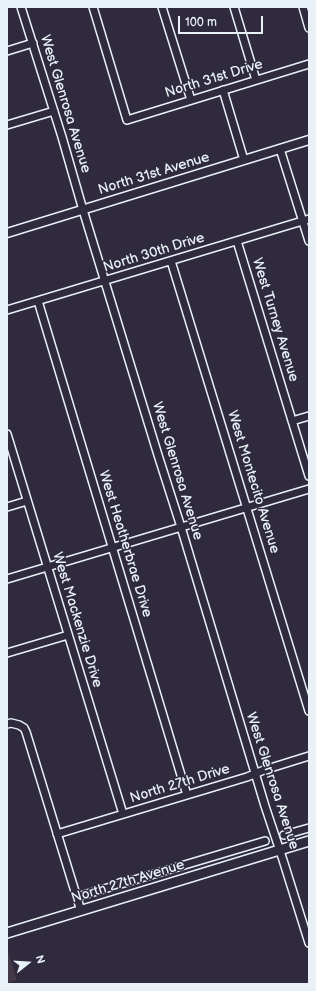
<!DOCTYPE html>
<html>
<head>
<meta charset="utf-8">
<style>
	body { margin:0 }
	#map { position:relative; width:316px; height:991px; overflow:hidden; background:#2f2a3d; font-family:"Balsamiq Sans",sans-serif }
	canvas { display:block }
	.frame { position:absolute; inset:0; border:8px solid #e8f1f8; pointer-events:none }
	.north { position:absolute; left:8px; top:943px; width:40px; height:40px; -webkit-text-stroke:3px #2f2a3d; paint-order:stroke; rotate:73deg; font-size:11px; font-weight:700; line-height:16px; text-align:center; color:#e8f1f8 }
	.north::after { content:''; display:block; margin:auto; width:14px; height:18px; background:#e8f1f8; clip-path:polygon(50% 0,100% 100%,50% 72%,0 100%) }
	.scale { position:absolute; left:178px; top:16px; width:85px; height:18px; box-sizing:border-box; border:2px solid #e8f1f8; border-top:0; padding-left:5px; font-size:12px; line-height:14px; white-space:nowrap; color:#e8f1f8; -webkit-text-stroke:3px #2f2a3d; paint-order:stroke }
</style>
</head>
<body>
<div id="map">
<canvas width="316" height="991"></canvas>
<div class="frame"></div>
<div class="north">N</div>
<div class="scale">100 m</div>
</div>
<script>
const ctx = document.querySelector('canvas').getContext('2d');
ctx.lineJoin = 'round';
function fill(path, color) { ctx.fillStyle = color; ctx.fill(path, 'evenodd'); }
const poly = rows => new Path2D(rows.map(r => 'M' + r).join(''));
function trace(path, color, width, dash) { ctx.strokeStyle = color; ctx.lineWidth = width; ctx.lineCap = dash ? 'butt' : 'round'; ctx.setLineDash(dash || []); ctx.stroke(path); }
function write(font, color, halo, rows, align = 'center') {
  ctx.font = font + ' "Balsamiq Sans",sans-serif'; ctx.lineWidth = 3; ctx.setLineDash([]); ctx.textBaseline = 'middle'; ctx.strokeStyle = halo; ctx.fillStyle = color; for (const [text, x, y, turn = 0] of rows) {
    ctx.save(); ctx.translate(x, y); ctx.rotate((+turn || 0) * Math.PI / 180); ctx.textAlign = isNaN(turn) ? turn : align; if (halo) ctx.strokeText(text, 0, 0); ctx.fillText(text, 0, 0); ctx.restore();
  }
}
fill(poly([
	[7,948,17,980,7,983]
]), '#443949');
const minor = poly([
	[21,7,62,137,83,210,158,455,181,527,265,806,283,860,309,943],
	[93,7,127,120,309,64],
	[162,7,191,100],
	[234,7,256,80],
	[303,7,309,28],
	[7,51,33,43],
	[223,90,244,160],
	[7,125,54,111],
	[280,149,309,241],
	[237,241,309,476],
	[171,261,309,711],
	[38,301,187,795],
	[7,310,309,219],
	[292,421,309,416],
	[7,434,123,814],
	[7,507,27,501],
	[7,579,309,489],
	[7,653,68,635],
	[7,724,11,723,19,725,24,728,26,732,81,911],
	[57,834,247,777,264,770,309,756],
	[284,835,309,828],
	[77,897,265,841]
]);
const tertiary = poly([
	[7,233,309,140]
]);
const secondary = poly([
	[7,933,309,841]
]);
trace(minor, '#e8f1f8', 10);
trace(tertiary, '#e8f1f8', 11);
trace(secondary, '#e8f1f8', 12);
trace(minor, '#2f2a3d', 7);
trace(tertiary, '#2f2a3d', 8);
trace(secondary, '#2f2a3d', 9);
write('14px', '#e8f1f8', '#2f2a3d', [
	["North 31st Drive",214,79,-17],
	["West Glenrosa Avenue",65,104,73],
	["North 31st Avenue",154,174,-17],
	["North 30th Drive",154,253,-17],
	["West Turney Avenue",275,320,73],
	["West Glenrosa Avenue",177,471,73],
	["West Montecito Avenue",253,482,73],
	["West Heatherbrae Drive",125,544,73],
	["West Mackenzie Drive",77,620,73],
	["West Glenrosa Avenue",272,781,72],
	["North 27th Drive",180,784,-17],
	["North 27th Avenue",128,882,-17]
]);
</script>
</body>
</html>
